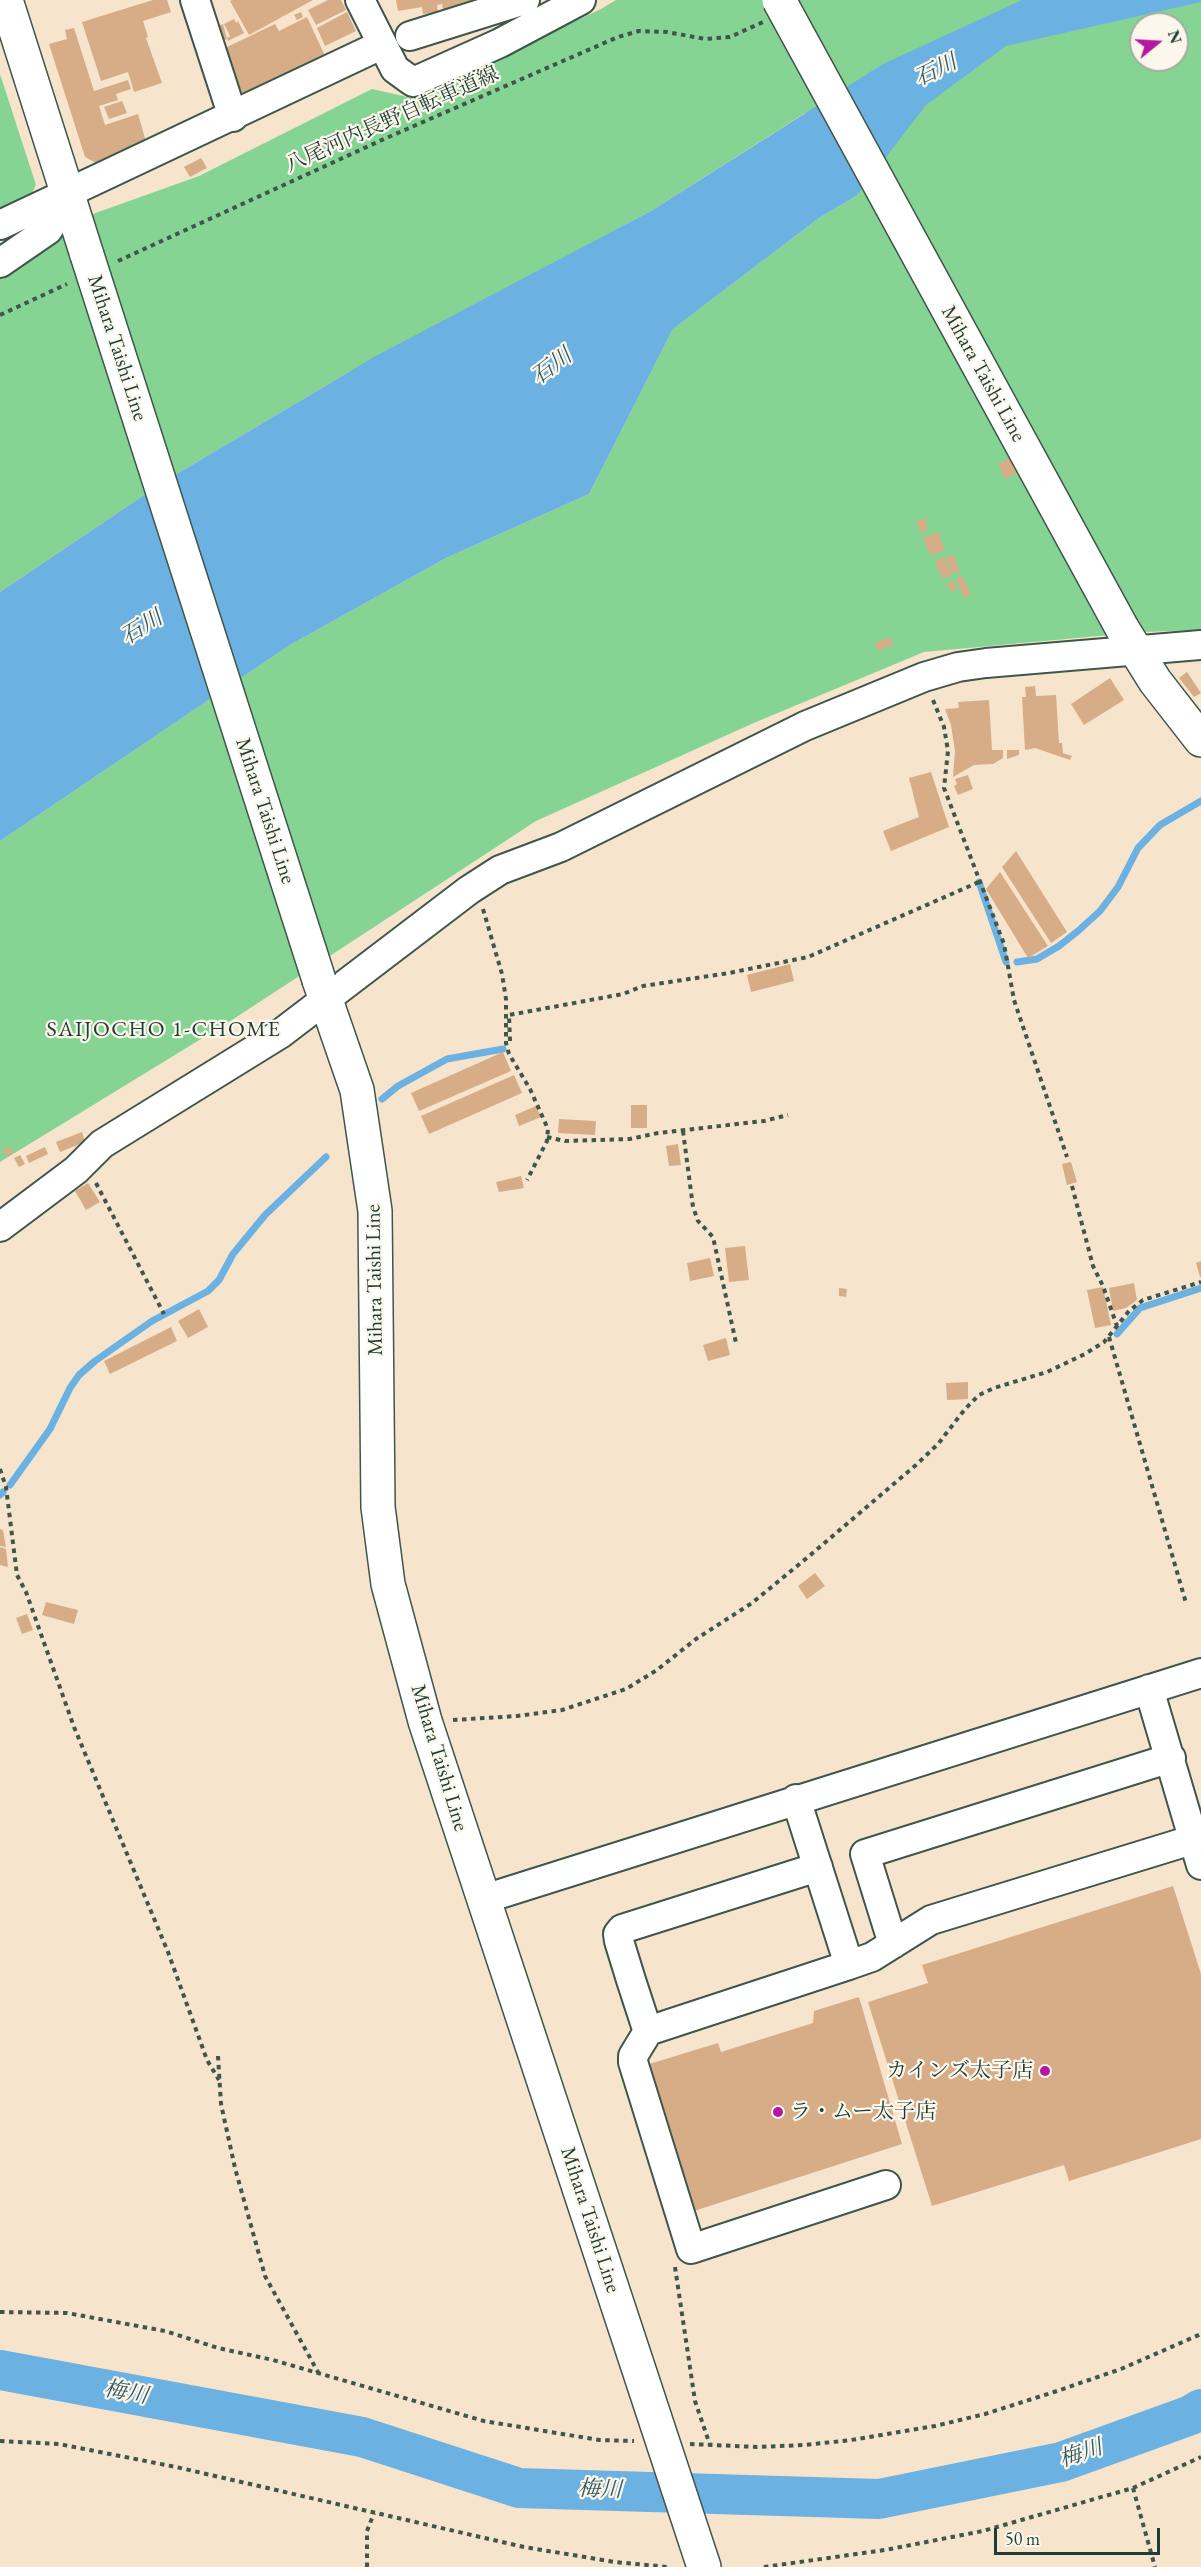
<!DOCTYPE html>
<html>
<head>
<meta charset="utf-8">
<style>
	body { margin:0 }
	#map { position:relative; width:1201px; height:2567px; overflow:hidden; background:#f7e4cd; font-family:"EB Garamond",serif }
	canvas { display:block }
	.north { position:absolute; left:1129px; top:12px; width:60px; height:60px; box-sizing:border-box; background:#fbf7ec; border:2px solid #a3ada2; border-radius:50%; rotate:72deg; font-size:16px; font-weight:700; line-height:24px; text-align:center; color:#1f3d34 }
	.north::after { content:''; display:block; margin:auto; width:21px; height:27px; background:#b5179e; clip-path:polygon(50% 0,100% 100%,50% 72%,0 100%) }
	.scale { position:absolute; left:994px; top:2528px; width:166px; height:27px; box-sizing:border-box; border:3px solid #1f3d34; border-top:0; padding-left:8px; font-size:18px; line-height:21px; white-space:nowrap; color:#1f3d34; -webkit-text-stroke:4px #fbf7ec; paint-order:stroke }
</style>
</head>
<body>
<div id="map">
<canvas width="1201" height="2567"></canvas>
<div class="north">N</div>
<div class="scale">50 m</div>
</div>
<script>
const ctx = document.querySelector('canvas').getContext('2d');
ctx.lineJoin = 'round';
function fill(path, color) { ctx.fillStyle = color; ctx.fill(path, 'evenodd'); }
const poly = rows => new Path2D(rows.map(r => 'M' + r).join(''));
function trace(path, color, width, dash) { ctx.strokeStyle = color; ctx.lineWidth = width; ctx.lineCap = dash ? 'butt' : 'round'; ctx.setLineDash(dash || []); ctx.stroke(path); }
function write(font, color, halo, rows, align = 'center') {
  ctx.font = font + ' "EB Garamond","Noto Serif JP",serif'; ctx.lineWidth = 4.5; ctx.setLineDash([]); ctx.textBaseline = 'middle'; ctx.strokeStyle = halo; ctx.fillStyle = color; for (const [text, x, y, turn = 0] of rows) {
    ctx.save(); ctx.translate(x, y); ctx.rotate((+turn || 0) * Math.PI / 180); ctx.textAlign = isNaN(turn) ? turn : align; if (halo) ctx.strokeText(text, 0, 0); ctx.fillText(text, 0, 0); ctx.restore();
  }
}
fill(poly([
	[616,0,1201,0,1201,630,1142,632,924,652,756,722,536,821,232,1020,0,1162,0,841,290,645,446,558,589,494,673,329,819,218,856,196,805,113,651,211,347,373,165,481,0,592,0,255,37,234,199,176,372,89,412,98,601,9],
	[1141,24,1177,24,1177,60,1141,60],
	[0,74,36,185,30,197,0,211]
]), '#86d493');
fill(poly([
	[1022,0,1201,0,1201,2,1006,46,926,105,856,196,819,218,673,329,589,494,446,558,290,645,0,841,0,592,165,481,374,357,651,211,883,64]
]), '#6bb1e1');
trace(poly([
	[979,882,1006,962],
	[1017,962,1037,959,1059,946,1078,931,1100,911,1118,887,1138,848,1160,825,1201,801],
	[382,1099,398,1086,447,1059,503,1049],
	[1117,1334,1140,1308,1201,1288],
	[10,1485,50,1429,70,1388,79,1375,95,1361,152,1321,208,1291,219,1280,233,1254,265,1215,326,1157],
	[0,1495,3,1492]
]), '#6bb1e1', 7);
trace(poly([
	[0,2370,362,2437,519,2488,879,2499,1061,2462,1191,2415,1201,2409]
]), '#6bb1e1', 40);
fill(poly([
	[153,0,167,0,171,12,143,21,148,37,146,38,162,83,134,92,128,72,101,81,82,22],
	[232,0,313,0,249,35,230,1],
	[328,0,341,0,346,10,316,25,308,10],
	[396,0,488,0,444,20,442,4,437,5,438,12,423,14,422,7,398,11],
	[301,12,303,17,297,20,294,15],
	[347,12,356,31,325,46,317,28],
	[307,17,326,58,244,96,240,88,235,91,225,56,228,55,225,48,275,24,279,31],
	[234,19,236,23,238,21,244,33,228,41,227,38,230,36,224,24],
	[223,24,227,39,219,42,213,28],
	[74,28,94,91,128,80,131,89,116,94,118,100,99,106,105,125,138,114,147,145,100,165,85,157,49,44,67,39,65,30],
	[122,101,127,113,109,119,104,107],
	[201,158,207,168,190,177,184,167],
	[1013,456,1021,471,1005,479,998,464],
	[926,518,927,530,921,533,916,522],
	[938,532,945,550,930,555,923,538],
	[953,554,960,571,953,574,946,557],
	[944,556,952,575,943,579,935,562],
	[962,576,971,595,964,598,956,579],
	[953,580,957,589,951,592,947,583],
	[890,637,893,645,878,651,875,643],
	[1187,672,1201,693,1194,697,1179,678],
	[1110,678,1124,700,1084,725,1071,704],
	[1035,686,1036,696,1056,695,1059,743,1062,743,1063,753,1072,756,1070,760,1035,748,1025,750,1022,697,1026,697,1025,687],
	[989,700,992,750,1003,750,1003,758,993,764,974,765,953,777,955,751,951,725,945,709,959,708,958,702],
	[1007,750,1019,750,1019,755,1007,759],
	[931,772,949,827,891,851,883,831,919,817,909,778],
	[968,775,973,789,958,795,954,786,957,784,955,779],
	[1016,851,1067,932,1051,943,1002,867],
	[1000,872,1048,946,1028,958,986,889],
	[790,964,794,981,751,992,747,975],
	[503,1052,511,1071,419,1111,411,1093],
	[514,1075,522,1093,429,1134,421,1116],
	[631,1105,647,1105,647,1128,631,1128],
	[536,1106,541,1117,519,1126,515,1115],
	[559,1119,596,1121,595,1135,558,1133],
	[82,1132,85,1142,60,1152,56,1142],
	[678,1144,681,1165,669,1166,666,1146],
	[10,1146,13,1153,6,1156,3,1150],
	[45,1147,48,1154,29,1163,26,1156],
	[20,1155,25,1164,19,1167,14,1158],
	[1071,1162,1077,1182,1067,1185,1062,1164],
	[521,1176,524,1188,499,1192,496,1182],
	[88,1183,100,1202,86,1210,75,1191],
	[745,1246,749,1280,729,1282,725,1248],
	[710,1258,714,1276,690,1281,687,1263],
	[1201,1261,1201,1277,1200,1277,1196,1263],
	[1134,1283,1137,1300,1126,1308,1113,1311,1109,1288],
	[1103,1287,1111,1325,1095,1328,1087,1290],
	[839,1288,847,1289,846,1297,839,1296],
	[199,1309,208,1327,188,1338,178,1321],
	[171,1327,177,1341,110,1374,104,1361],
	[726,1338,730,1355,708,1361,703,1345],
	[968,1382,968,1399,947,1400,946,1383],
	[0,1529,3,1530,6,1547,0,1546],
	[0,1547,6,1549,8,1567,0,1565],
	[815,1573,825,1586,807,1599,798,1586],
	[46,1602,78,1610,74,1624,42,1615],
	[27,1614,33,1630,22,1634,16,1618],
	[1173,1886,1201,1974,1201,2139,1069,2181,1064,2165,932,2206,868,2002,928,1983,922,1965],
	[859,1997,902,2144,694,2211,654,2079,646,2065,718,2043,721,2052,813,2023,814,2011]
]), '#d6ad86');
const minor = poly([
	[195,0,233,117],
	[360,0,395,69,413,82,500,43,581,0],
	[410,36,525,0],
	[0,225,381,45],
	[0,263,48,230,69,195],
	[0,1227,76,1170,102,1144,280,1034,469,890,500,870,561,847,805,726,924,677,958,667,986,663,1201,645],
	[1149,1689,1201,1865],
	[796,1799,849,1965,872,1957,931,1920,1195,1839],
	[818,1867,622,1929,618,1934,619,1941,631,1980,646,2026,654,2029,849,1965],
	[484,1899,1201,1673],
	[893,1944,865,1854,1171,1758],
	[650,2028,633,2056,633,2062,691,2249,886,2185]
]);
const major = poly([
	[6,0,87,255],
	[1122,628,1155,681,1201,740],
	[319,980,357,1090,375,1211,378,1507,388,1584,425,1721,704,2567]
]);
trace(minor, '#3f564b', 32);
trace(major, '#3f564b', 36);
trace(poly([
	[118,261,384,139,618,37,639,31,667,32,705,39,730,37,763,22],
	[0,315,67,284],
	[933,700,944,727,948,751,944,788,1004,944,1014,1000,1067,1157],
	[483,909,502,974,506,999,506,1043,509,1054,530,1089,548,1129,547,1141,527,1180],
	[510,1041,509,1015,623,994,643,986,729,973,808,957,979,882],
	[683,1131,693,1207,698,1221,713,1237,736,1343],
	[547,1137,565,1141,630,1139,658,1133,764,1121,788,1115],
	[96,1183,164,1314],
	[1072,1186,1093,1266,1103,1286,1117,1326],
	[1109,1337,1186,1603],
	[0,1469,6,1487,17,1575,26,1592,74,1727,168,1952,207,2060,219,2080],
	[453,1720,517,1716,562,1710,626,1689,657,1670,696,1639,752,1603,808,1557,916,1465,938,1444,965,1409,979,1395,994,1388,1047,1372,1085,1354,1104,1342,1129,1311,1143,1300,1201,1282],
	[218,2056,221,2104,235,2168,265,2276,319,2374],
	[675,2267,695,2401,710,2445],
	[0,2312,67,2313,165,2331,218,2348,273,2360,484,2421,599,2440,634,2441],
	[0,2441,59,2444,176,2467,524,2547,615,2562,668,2567],
	[690,2444,757,2447,805,2445,851,2440,935,2426,985,2414,1054,2392,1121,2369,1201,2334],
	[1133,2488,1155,2567],
	[367,2567,367,2531,374,2513],
	[764,2567,885,2550,983,2531,1133,2488,1201,2457]
]), '#3f564b', 4, [4.5, 4.5]);
trace(minor, '#fff', 28);
trace(major, '#fff', 33);
const majorBridge = poly([
	[779,0,1122,628],
	[87,255,319,980]
]);
trace(majorBridge, '#3f564b', 36, []);
trace(majorBridge, '#fff', 33);
for (const [x, y, r, color] of [
	[1045,2071,6,"#b5179e"],
	[778,2112,6,"#b5179e"]
]) { const dot = new Path2D(); dot.arc(x, y, r, 0, 2 * Math.PI); ctx.fillStyle = color; ctx.fill(dot); trace(dot, '#fbf7ec', 2); }
write('21px', '#1f3d34', '#fbf7ec', [
	["八尾河内長野自転車道線",392,120,-24],
	["Mihara Taishi Line",117,348,72],
	["Mihara Taishi Line",983,374,61],
	["Mihara Taishi Line",265,811,72],
	["Mihara Taishi Line",375,1280,-91],
	["Mihara Taishi Line",439,1758,73],
	["Mihara Taishi Line",590,2220,72]
]);
write('21px', '#1f3d34', '#fbf7ec', [
	["カインズ太子店",1033,2071],
	["ラ・ムー太子店",790,2112,"left"]
], 'right');
write('italic 22px', '#325a5f', '#fbf7ec', [
	["石川",936,71,-26],
	["石川",552,367,-37],
	["石川",142,628,-32],
	["梅川",126,2393,10],
	["梅川",1081,2454,-19],
	["梅川",600,2490,2]
]);
ctx.letterSpacing = '1.5px';
write('22px', '#1f3d34', '#fbf7ec', [
	["SAIJOCHO 1-CHOME",164,1030]
]);
ctx.letterSpacing = '0px';
</script>
</body>
</html>
